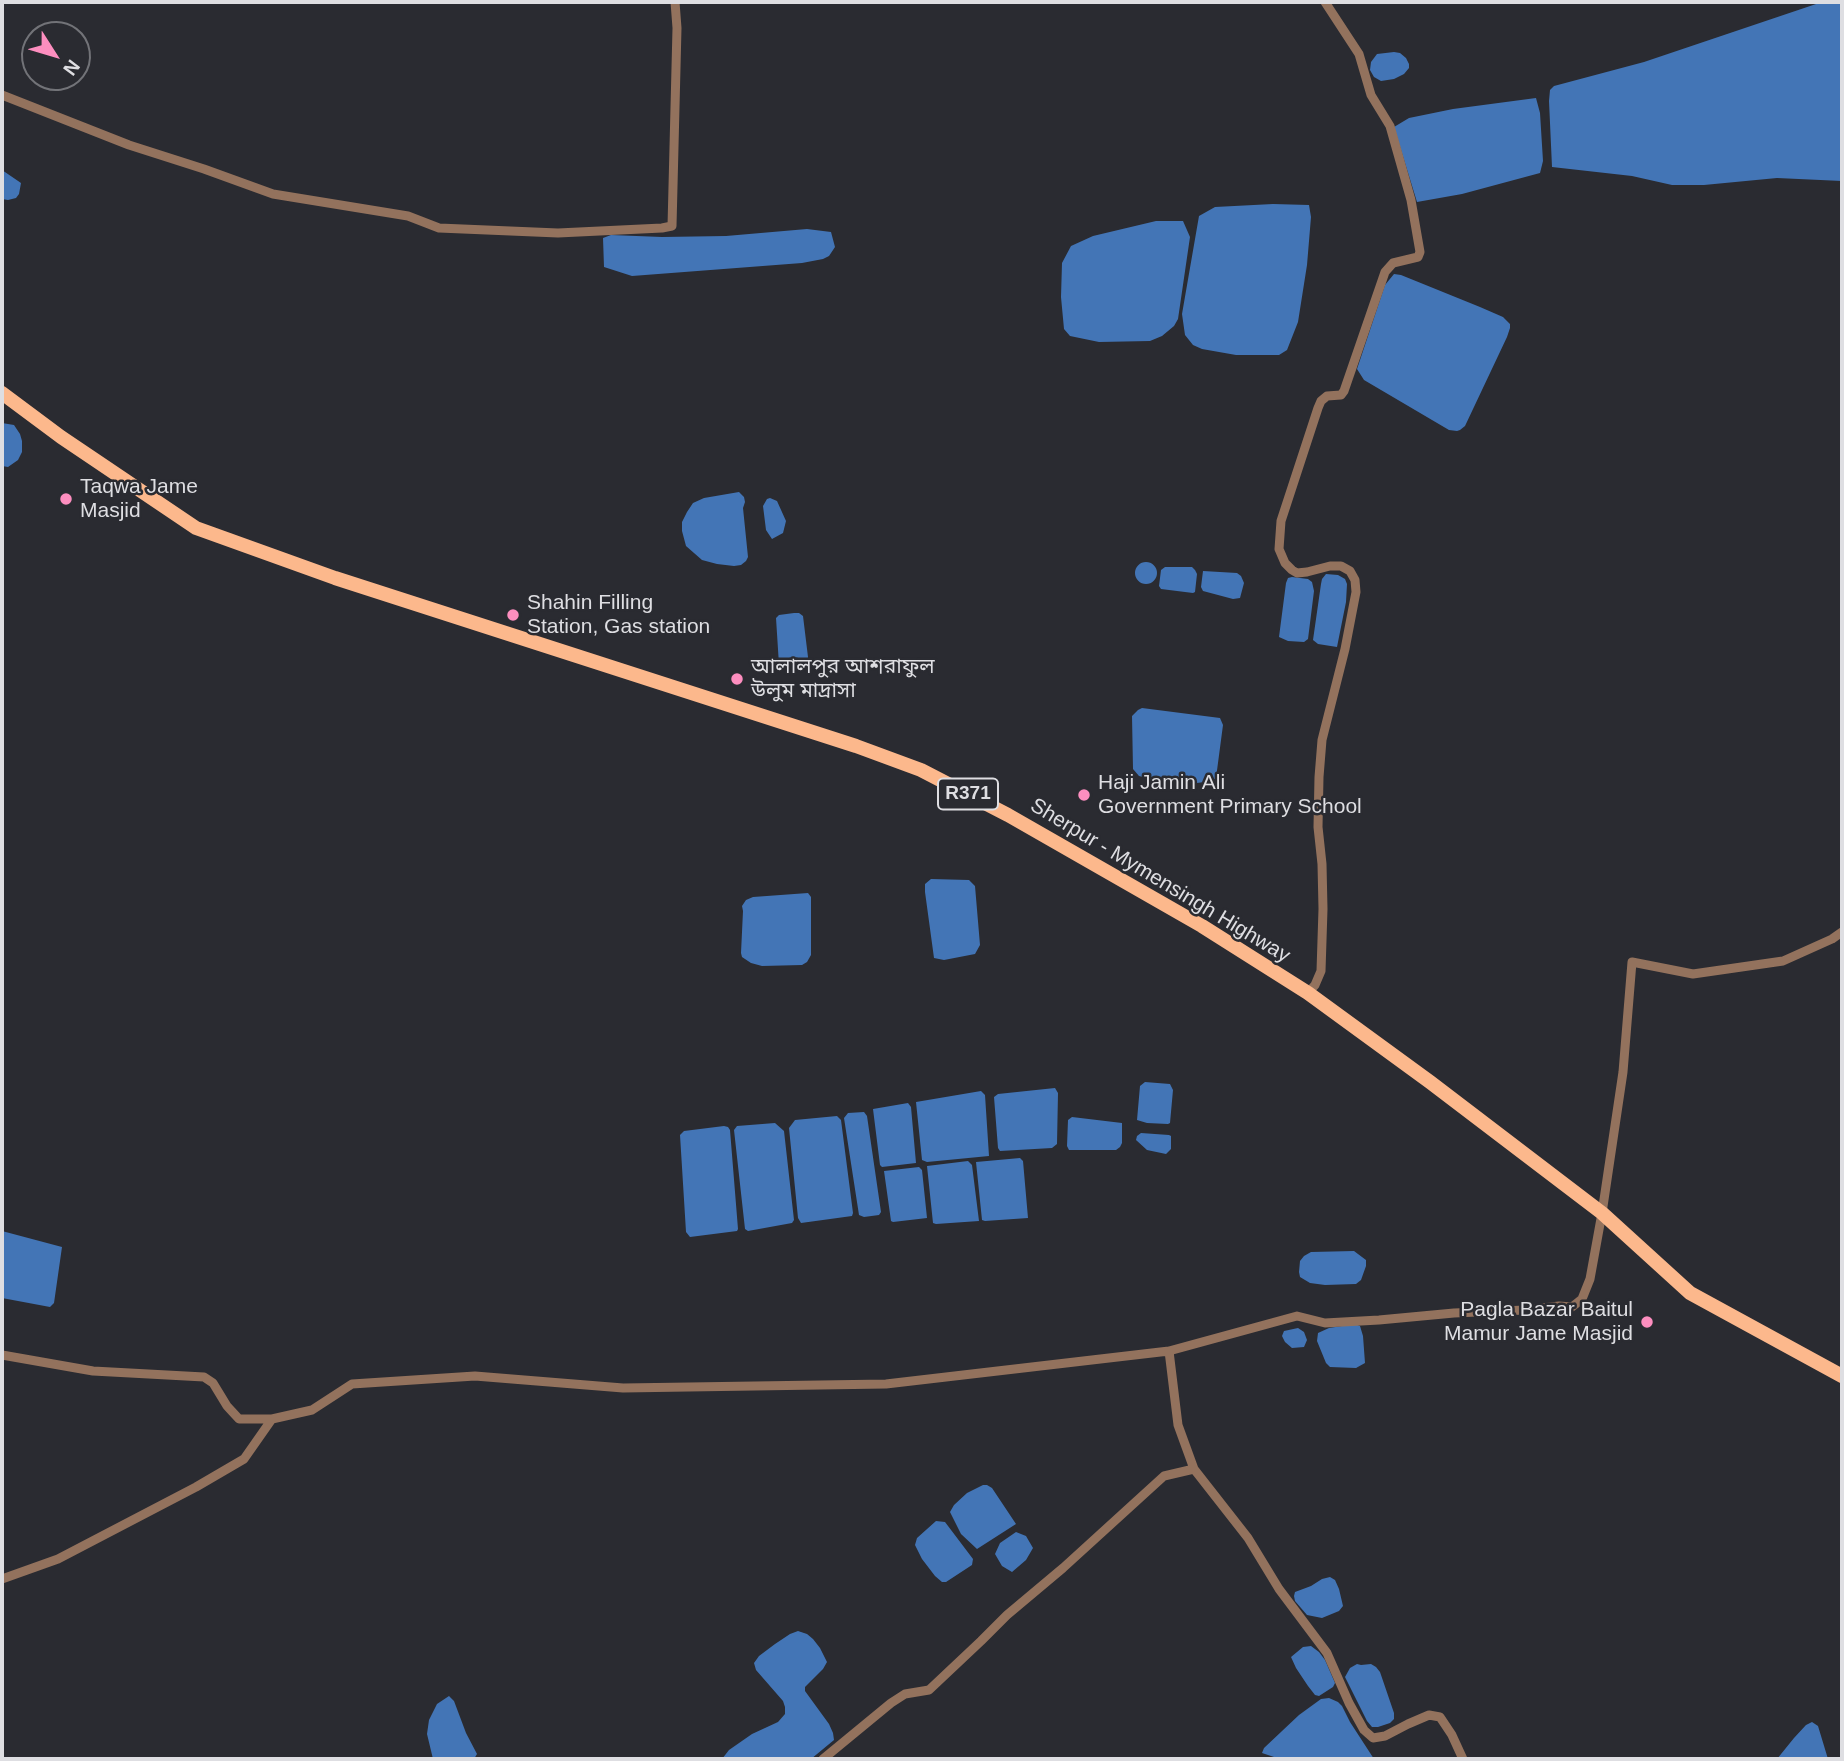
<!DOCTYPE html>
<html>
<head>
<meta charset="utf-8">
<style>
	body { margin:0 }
	#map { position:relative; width:1844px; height:1761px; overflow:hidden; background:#2a2b31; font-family:Arial,sans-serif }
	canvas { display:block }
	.frame { position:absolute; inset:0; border:4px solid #dedee2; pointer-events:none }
	.north { position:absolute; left:21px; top:21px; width:70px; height:70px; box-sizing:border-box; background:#2a2b31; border:2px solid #727378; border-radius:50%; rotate:127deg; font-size:19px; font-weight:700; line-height:28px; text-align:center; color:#dedee2 }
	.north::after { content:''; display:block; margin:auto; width:24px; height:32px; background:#fd8ebf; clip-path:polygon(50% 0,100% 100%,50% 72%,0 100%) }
</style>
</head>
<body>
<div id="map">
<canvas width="1844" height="1761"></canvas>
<div class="frame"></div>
<div class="north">N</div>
</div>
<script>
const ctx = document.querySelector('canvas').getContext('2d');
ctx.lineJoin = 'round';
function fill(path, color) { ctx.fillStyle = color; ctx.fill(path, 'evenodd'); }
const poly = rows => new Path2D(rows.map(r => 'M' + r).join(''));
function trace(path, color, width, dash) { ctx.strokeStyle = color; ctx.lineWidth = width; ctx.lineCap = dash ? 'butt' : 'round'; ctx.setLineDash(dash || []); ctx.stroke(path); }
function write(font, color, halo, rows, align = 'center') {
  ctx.font = font + ' Arial,"Noto Sans Bengali",sans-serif'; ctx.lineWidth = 5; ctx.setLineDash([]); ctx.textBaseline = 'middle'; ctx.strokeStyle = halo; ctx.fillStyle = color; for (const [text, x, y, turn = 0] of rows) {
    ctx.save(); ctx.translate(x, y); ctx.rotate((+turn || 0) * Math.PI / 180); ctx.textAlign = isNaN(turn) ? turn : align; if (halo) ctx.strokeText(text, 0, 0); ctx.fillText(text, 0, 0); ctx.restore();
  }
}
fill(poly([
	[1822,2,1842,2,1842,181,1777,178,1704,185,1672,185,1632,176,1552,167,1549,101,1550,90,1554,86,1644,62],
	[1394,52,1400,53,1406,58,1409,64,1409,68,1404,74,1394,79,1381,81,1374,77,1370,70,1371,62,1377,54],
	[1536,98,1540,113,1543,161,1540,173,1462,194,1417,202,1394,127,1409,118,1453,109],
	[2,170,21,183,19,194,16,198,8,200,2,199],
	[1273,204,1309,205,1311,217,1307,265,1298,322,1287,350,1279,355,1236,355,1202,349,1193,345,1185,335,1182,314,1199,216,1215,207],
	[1156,221,1183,221,1190,237,1178,319,1174,326,1162,336,1150,341,1099,342,1070,336,1064,329,1061,297,1062,263,1071,246,1093,236],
	[807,229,831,232,835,247,829,256,823,259,802,263,632,276,604,267,603,238,611,235,662,237,726,236],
	[1394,274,1401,275,1480,307,1503,317,1510,324,1510,328,1507,337,1465,426,1460,430,1457,431,1449,430,1364,380,1357,369,1385,285],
	[2,423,14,425,20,434,22,441,22,452,18,460,8,467,2,466],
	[739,492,744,497,745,502,743,508,748,557,746,561,741,565,734,566,717,564,702,560,686,546,682,531,682,522,687,512,693,503,704,498],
	[770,498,777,501,786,521,783,533,772,539,766,530,763,506,767,499],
	'1135 573a11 11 0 1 1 22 0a11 11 0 1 1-22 0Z',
	[1165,567,1192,567,1195,570,1197,574,1195,592,1193,593,1161,589,1159,586,1161,570],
	[1203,571,1237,573,1241,576,1244,583,1240,598,1233,599,1203,591,1201,587],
	[1326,574,1338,575,1345,579,1347,584,1346,602,1337,647,1318,644,1313,640,1321,584,1322,579],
	[1292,577,1308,579,1312,582,1314,591,1308,639,1304,642,1288,641,1279,637,1286,583,1288,578],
	[794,613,799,613,803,616,808,657,807,667,803,671,784,670,779,665,776,618,779,615],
	[1142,708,1220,718,1223,725,1216,778,1212,781,1197,783,1151,779,1139,776,1133,769,1132,716,1138,710],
	[931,879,969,880,975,886,980,945,975,954,944,960,934,958,925,892,925,884],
	[808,893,811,897,811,955,807,962,802,965,762,966,751,963,742,957,741,953,743,911,742,906,746,900,753,897],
	[1145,1082,1170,1084,1173,1090,1170,1123,1168,1124,1147,1123,1137,1120,1140,1086],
	[1055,1088,1058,1093,1057,1144,1052,1148,1000,1151,998,1148,994,1097,998,1094],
	[981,1091,985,1095,989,1156,927,1162,922,1160,916,1102],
	[908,1103,911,1107,916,1163,882,1167,880,1165,873,1109],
	[864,1112,867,1116,881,1212,879,1215,864,1217,859,1215,844,1118,848,1113],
	[837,1116,841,1120,853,1213,852,1216,801,1223,798,1218,789,1128,795,1120],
	[1072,1117,1122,1123,1122,1143,1120,1147,1116,1150,1069,1150,1067,1146,1068,1120],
	[775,1123,784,1131,794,1220,792,1223,748,1231,745,1229,734,1130,737,1126],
	[724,1126,728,1127,730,1130,738,1229,737,1231,690,1237,686,1232,680,1135,684,1131],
	[1141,1133,1169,1135,1171,1136,1171,1149,1166,1154,1147,1150,1136,1140,1137,1136],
	[1020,1158,1023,1161,1028,1218,985,1221,982,1220,976,1162],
	[968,1161,972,1165,979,1221,936,1224,933,1223,927,1166],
	[919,1167,922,1170,927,1218,893,1222,891,1221,884,1171],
	[2,1231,62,1247,54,1303,50,1307,2,1298],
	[1354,1251,1366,1260,1366,1266,1361,1280,1356,1284,1325,1285,1310,1283,1300,1277,1299,1272,1300,1261,1304,1256,1311,1252],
	[1355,1324,1360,1326,1363,1336,1365,1363,1356,1368,1330,1367,1326,1363,1317,1341,1318,1333,1329,1328],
	[1298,1328,1304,1332,1307,1340,1304,1347,1292,1348,1285,1342,1282,1336,1284,1331],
	[983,1485,987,1485,992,1488,1016,1524,977,1549,961,1534,950,1512,954,1505,967,1493],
	[936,1521,945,1522,973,1559,972,1565,946,1582,942,1582,935,1576,922,1559,915,1545,917,1538],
	[1016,1532,1026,1536,1033,1548,1026,1560,1012,1572,1002,1566,995,1554,1000,1543],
	[1330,1577,1335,1580,1339,1589,1343,1606,1339,1611,1322,1618,1307,1615,1295,1601,1294,1596,1295,1592,1311,1586,1322,1579],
	[798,1631,807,1634,813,1639,820,1648,827,1662,823,1669,805,1687,805,1691,829,1724,833,1733,834,1740,811,1759,722,1759,729,1750,752,1734,778,1722,785,1714,785,1707,783,1701,756,1670,754,1663,759,1656,775,1644,790,1634],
	[1311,1646,1319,1652,1325,1660,1335,1683,1333,1687,1319,1696,1315,1695,1308,1686,1296,1668,1291,1657,1303,1647],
	[1357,1664,1361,1665,1371,1664,1376,1667,1380,1672,1394,1713,1394,1719,1390,1723,1378,1727,1372,1727,1367,1721,1345,1677,1350,1668],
	[449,1696,454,1701,466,1733,477,1754,474,1759,433,1759,427,1734,429,1720,437,1704],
	[1329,1698,1338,1702,1342,1706,1350,1722,1374,1759,1280,1759,1262,1753,1264,1748,1299,1715,1321,1699],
	[1812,1722,1818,1726,1828,1759,1777,1759,1794,1738,1806,1725]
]), '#4375b6');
trace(poly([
	[2,95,129,145,204,169,273,194,408,216,439,228,558,233,662,228,672,226,677,28,675,2],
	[1308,993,1315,985,1321,971,1323,909,1322,864,1318,827,1319,777,1322,740,1345,649,1356,592,1355,580,1350,571,1341,566,1330,566,1307,572,1297,573,1292,570,1285,563,1279,549,1281,521,1318,408,1321,401,1327,396,1341,395,1344,391,1385,272,1393,263,1418,257,1420,252,1411,200,1390,126,1371,95,1359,54,1325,2],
	[1169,1351,1178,1425,1194,1469,1248,1538,1279,1589,1327,1653,1349,1703,1364,1730,1373,1738,1385,1736,1408,1724,1429,1715,1440,1717,1452,1735,1463,1759],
	[2,1355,93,1371,204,1377,213,1383,227,1406,239,1419,272,1419,312,1410,352,1384,475,1376,623,1388,886,1384,1169,1351,1297,1316,1325,1323,1379,1320,1454,1313,1525,1310,1559,1306,1572,1307,1582,1299,1590,1279,1602,1213,1623,1072,1632,962,1693,974,1783,961,1832,939,1842,932],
	[2,1579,58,1559,196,1487,244,1459,272,1419],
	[823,1759,891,1703,905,1694,929,1690,981,1641,1007,1615,1063,1568,1164,1476,1194,1469]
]), '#93725d', 9);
trace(poly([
	[2,393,61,437,196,528,335,578,856,746,921,770,1008,815,1202,926,1308,993,1430,1082,1602,1213,1690,1293,1842,1376]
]), '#fcb88c', 14);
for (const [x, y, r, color] of [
	[66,499,7,"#fd8ebf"],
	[513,615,7,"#fd8ebf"],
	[737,679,7,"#fd8ebf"],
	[1084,795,7,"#fd8ebf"],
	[1647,1322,7,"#fd8ebf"]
]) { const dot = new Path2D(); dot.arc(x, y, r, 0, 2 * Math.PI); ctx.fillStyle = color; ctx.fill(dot); trace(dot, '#2a2b31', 2.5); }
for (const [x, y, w] of [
	[968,794,60]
]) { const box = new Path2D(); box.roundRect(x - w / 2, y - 15.5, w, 31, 5); ctx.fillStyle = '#2a2b31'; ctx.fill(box); trace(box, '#dedee2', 2); }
write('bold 19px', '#dedee2', null, [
	["R371",968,794]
]);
write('21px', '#dedee2', '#2a2b31', [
	["Taqwa Jame",80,487],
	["Masjid",80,511],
	["Shahin Filling",527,603],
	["Station, Gas station",527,627],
	["আলালপুর আশরাফুল",751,667],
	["উলুম মাদ্রাসা",751,691],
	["Haji Jamin Ali",1098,783],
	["Government Primary School",1098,807],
	["Pagla Bazar Baitul",1633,1310,"right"],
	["Mamur Jame Masjid",1633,1334,"right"]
], 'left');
write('21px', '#dedee2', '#2a2b31', [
	["Sherpur - Mymensingh Highway",1160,881,31]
]);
</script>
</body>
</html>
